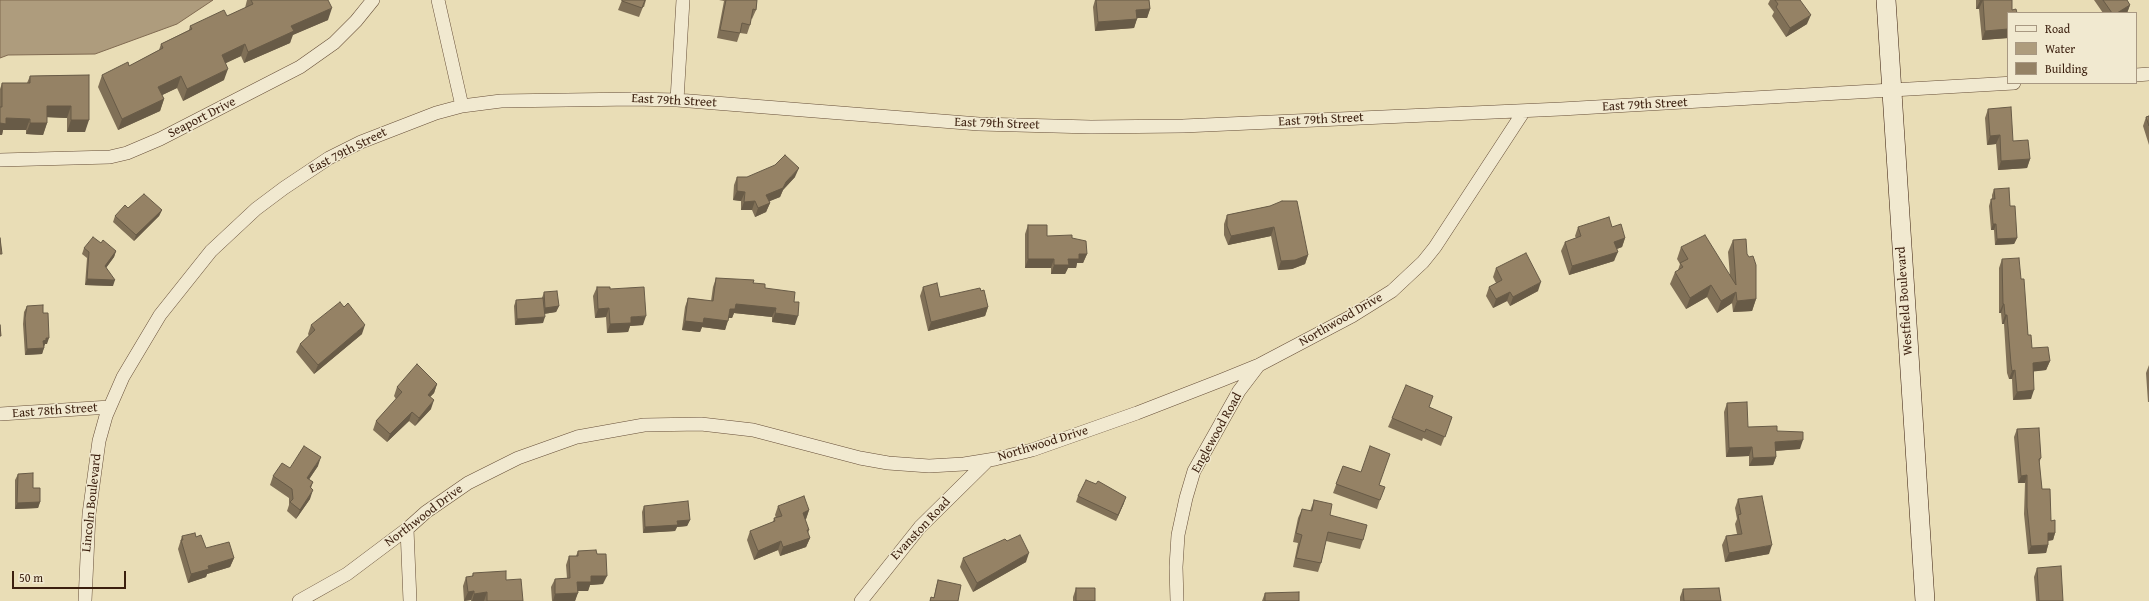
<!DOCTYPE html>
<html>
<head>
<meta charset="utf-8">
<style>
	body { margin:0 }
	#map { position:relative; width:2149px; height:601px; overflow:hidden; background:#e9ddb6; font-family:"Gentium Book Plus",serif }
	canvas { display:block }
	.legend { position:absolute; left:2007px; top:12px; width:130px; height:72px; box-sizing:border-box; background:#f1e9d0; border:1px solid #a89882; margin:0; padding:5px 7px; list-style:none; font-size:12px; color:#3b1f0e }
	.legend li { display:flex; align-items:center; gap:8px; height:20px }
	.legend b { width:20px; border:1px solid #a89882 }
	.scale { position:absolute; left:12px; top:571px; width:114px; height:18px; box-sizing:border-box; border:2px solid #3b1f0e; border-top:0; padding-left:5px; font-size:12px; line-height:14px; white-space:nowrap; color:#3b1f0e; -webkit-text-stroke:3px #f1e9d0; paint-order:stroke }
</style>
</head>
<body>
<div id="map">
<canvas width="2149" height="601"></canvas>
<ul class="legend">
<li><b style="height:5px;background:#f1e9d0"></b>Road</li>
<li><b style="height:11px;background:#ae9c7d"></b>Water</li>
<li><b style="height:11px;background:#958265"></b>Building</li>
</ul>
<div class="scale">50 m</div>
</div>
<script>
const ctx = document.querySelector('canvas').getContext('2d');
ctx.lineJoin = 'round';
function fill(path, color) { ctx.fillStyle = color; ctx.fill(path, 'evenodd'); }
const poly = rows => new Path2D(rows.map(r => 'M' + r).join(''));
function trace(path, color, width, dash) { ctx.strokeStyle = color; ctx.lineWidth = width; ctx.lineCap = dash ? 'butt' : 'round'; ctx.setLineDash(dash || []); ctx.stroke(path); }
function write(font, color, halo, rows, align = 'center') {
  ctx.font = font + ' "Gentium Book Plus",serif'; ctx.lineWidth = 3; ctx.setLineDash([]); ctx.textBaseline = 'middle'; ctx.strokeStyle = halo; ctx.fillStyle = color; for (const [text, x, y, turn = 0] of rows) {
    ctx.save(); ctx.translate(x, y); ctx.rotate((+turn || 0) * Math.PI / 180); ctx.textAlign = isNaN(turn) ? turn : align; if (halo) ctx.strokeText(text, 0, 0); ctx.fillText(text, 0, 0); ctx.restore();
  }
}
const water = poly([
	[0,0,213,0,177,24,95,54,8,55,0,58,0,0]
]);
fill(water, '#ae9c7d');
trace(water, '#806a51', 1);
const street = poly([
	[438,0,462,106],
	[2136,75,2149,74],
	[677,100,683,0],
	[0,160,110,157,127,153,160,139,300,67,334,43,356,21,373,0],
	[0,414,110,407],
	[407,529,410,601],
	[85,601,89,514,99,441,106,416,123,377,160,315,211,251,256,209,284,188,329,158,361,142,436,113,462,106,501,101,633,99,677,100,979,124,1091,127,1183,126,1561,109,2014,83],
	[299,601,347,574,407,529,426,512,468,483,518,458,577,437,644,425,701,424,753,430,860,458,888,463,929,466,964,464,995,459,1032,450,1137,413,1222,380,1259,365,1352,316,1392,291,1423,262,1435,247,1524,111],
	[861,601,920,527,987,461],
	[1177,601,1176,567,1178,535,1186,498,1194,471,1239,391,1258,366]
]);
const secondary = poly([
	[1886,0,1925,601]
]);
trace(street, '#664e38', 14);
trace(secondary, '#3b1f0e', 20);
trace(street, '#f1e9d0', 13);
trace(secondary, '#f1e9d0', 19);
fill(poly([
	[247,0,328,0,328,20,292,35,290,43,244,63,241,56,225,63,224,80,183,101,177,88,162,95,164,99,160,111,118,130,98,87,102,75,129,66,159,50,161,44,189,30,190,26,227,16,245,8],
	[622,0,646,0,644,7,643,7,639,17,618,10],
	[719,0,757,0,756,10,752,19,751,18,750,25,747,34,740,33,737,42,717,38,724,1],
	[1095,0,1149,0,1150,9,1147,18,1137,18,1134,28,1095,31,1093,7],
	[1770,0,1800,0,1807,24,1786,37,1772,16,1774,12,1768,4],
	[1976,0,2012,0,2012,10,2008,13,2008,38,1982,40,1979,9,1976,9],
	[2094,0,2127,0,2130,5,2127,13,2103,13],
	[89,75,85,132,67,132,67,118,47,117,47,123,43,135,26,134,26,130,3,130,2,135,0,135,0,89,2,83,27,83,30,76],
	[1988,109,2013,141,2030,159,2027,168,1998,170,1996,144,1987,145,1985,118],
	[2149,116,2149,145,2143,126,2146,117],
	[737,177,795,177,783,190,780,197,769,201,770,203,766,212,755,217,752,210,741,210,741,201,733,200,734,185],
	[1994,189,2010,206,2017,238,2014,244,1995,245,1994,230,1991,230,1989,206,1991,199,1992,199,1992,195],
	[1270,206,1308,255,1305,264,1292,269,1278,270,1271,236,1228,245,1224,235,1224,224,1227,215],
	[128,208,162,210,159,216,134,241,113,222,115,216],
	[1028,225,1047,236,1072,238,1087,254,1083,263,1077,263,1076,268,1068,268,1065,274,1051,274,1051,268,1025,268,1025,234],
	[1578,227,1612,227,1625,238,1622,247,1617,249,1614,261,1569,275,1561,251,1565,242,1576,238,1575,236],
	[1733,240,1747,254,1756,299,1752,311,1733,312,1732,303,1717,313,1707,297,1686,309,1670,284,1675,272,1678,270,1680,264,1677,259,1681,247,1730,276,1728,252],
	[101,243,116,251,114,257,106,268,113,286,85,285,87,258,82,254,84,248],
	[2002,259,2021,279,2028,335,2032,348,2050,361,2046,370,2034,371,2031,399,2013,400,2012,379,2009,379,2007,373,2004,324,2002,324,2001,313,1999,313,1999,268],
	[1496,268,1538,291,1510,306,1507,301,1493,308,1486,296,1489,287,1496,283,1493,277],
	[716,278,753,283,794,302,795,325,772,322,772,317,734,313,732,318,728,318,725,330,702,327,700,332,682,330,685,307,688,298,711,301,713,287],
	[597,287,610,289,643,325,630,326,628,332,607,333,606,317,595,318,593,296],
	[923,287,940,297,981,291,988,307,985,316,928,331,920,296],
	[544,292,559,306,556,312,544,314,543,323,515,325,514,306,516,300,542,298],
	[27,306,43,313,47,344,45,344,42,354,25,355,23,324,24,312],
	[311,325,362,334,314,374,296,352,300,344,309,336,308,334],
	[2149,365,2149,402,2148,402,2146,373],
	[437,384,434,393,430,397,431,409,415,426,409,421,387,442,373,430,376,421,396,399,394,396,397,387],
	[1727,403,1748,427,1777,431,1800,449,1776,451,1776,457,1773,465,1749,466,1749,456,1726,457,1724,412],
	[1429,407,1452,417,1441,446,1423,438,1422,441,1388,427,1392,418],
	[2017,429,2041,458,2039,463,2042,489,2055,533,2053,540,2048,541,2048,545,2046,553,2028,554,2024,514,2025,483,2018,483,2014,437],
	[318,466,309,479,313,482,311,488,310,499,296,519,287,511,289,505,289,498,270,485,273,476,290,468],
	[1343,466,1361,472,1379,485,1380,500,1377,509,1333,493],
	[18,474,33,488,40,502,38,508,15,509,15,480],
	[1078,496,1124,503,1116,521,1076,502],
	[1738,499,1769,554,1725,562,1722,545,1726,536,1737,534,1735,524,1737,519,1735,508],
	[1314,500,1330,515,1363,540,1360,549,1326,541,1321,563,1318,572,1293,567,1298,543,1293,542,1298,518,1302,509,1310,511],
	[644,506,690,520,687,526,677,527,675,531,643,533,642,512],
	[778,506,809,510,806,519,805,519,809,530,808,534,810,538,806,547,780,556,778,550,754,560,747,540,750,531,773,522,774,518,776,518,775,515],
	[182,536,196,537,206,548,234,558,230,567,207,574,206,577,188,583,178,549],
	[1007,541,1026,562,973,592,960,567,963,558],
	[578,551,597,554,603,584,590,585,588,591,578,591,575,601,552,601,551,587,555,579,567,578,566,565,569,556,576,556],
	[2037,568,2063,601,2036,601,2034,577],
	[473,573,506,580,523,601,471,601,471,600,464,601,463,586,466,577,472,577],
	[938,580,958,601,930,601,931,597,934,597,936,587],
	[1076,588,1095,601,1073,601,1073,597],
	[1683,589,1721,601,1680,601,1680,597],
	[1265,593,1299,601,1262,601]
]), '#807057');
fill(poly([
	[1983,0,1979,9,1976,9,1980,1],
	[2130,5,2127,13,2117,13],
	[332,8,328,20,293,35,290,43,244,63,248,52,291,26],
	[1150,9,1147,18,1133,18,1136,10],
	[1811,15,1807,24,1786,37,1790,28],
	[1137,19,1134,28,1095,31,1098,22],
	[2008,29,2008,38,1982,40,1985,31],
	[245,44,241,56,218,67,222,55],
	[228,69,224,80,183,101,187,89],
	[181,76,177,88,154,99,158,87],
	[164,99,160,111,118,130,122,119],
	[47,106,71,106,67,118,43,117],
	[6,118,30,119,26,130,3,130,2,135,0,135,0,123],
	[71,120,89,120,85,132,67,132],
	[30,123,47,123,43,135,26,134],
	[2000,135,1996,144,1987,145,1990,136],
	[2030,159,2027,168,1998,170,2001,161],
	[799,168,795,177,783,190,780,197,763,204,766,195,786,182],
	[737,191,745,192,741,201,733,200],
	[755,201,752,210,741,210,744,202],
	[770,203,766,212,755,217,758,208],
	[162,210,159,216,134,241,136,235],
	[1993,224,1996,224,1994,230,1991,230],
	[1274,227,1271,236,1228,245,1231,236],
	[1625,238,1622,247,1611,251,1614,242],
	[2017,238,2014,244,1995,245,1997,239],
	[116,251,114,257,103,272,105,266],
	[1618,252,1614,261,1569,275,1572,266],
	[1079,254,1087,254,1083,263,1077,263,1076,268,1068,268,1065,274,1051,274,1054,265],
	[1308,255,1305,264,1292,269,1278,270,1281,261],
	[1028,259,1054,259,1051,268,1025,268],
	[87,279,115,280,113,286,85,285],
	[1541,282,1538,291,1510,306,1513,297],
	[1711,285,1707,297,1686,309,1690,298],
	[1510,292,1507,301,1493,308,1496,299],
	[1736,292,1732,303,1717,313,1721,301],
	[1756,299,1752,311,1733,312,1737,301],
	[736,304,776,308,772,317,734,313,732,318,726,318,730,309],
	[2003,304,2004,304,2001,313,1999,313],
	[559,306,556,312,543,314,545,308],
	[988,307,985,316,928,331,931,322],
	[609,308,606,317,595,318,598,309],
	[775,313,798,316,795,325,772,322],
	[2005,315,2007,315,2004,324,2002,324],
	[646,316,643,325,630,326,628,332,607,333,610,324,631,317],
	[545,317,543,323,515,325,517,319],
	[704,318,728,321,725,330,702,327,700,332,682,330,685,321],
	[365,325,362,334,314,374,318,365],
	[46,338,49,338,47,344,45,344,44,346,41,347,43,341],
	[44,348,42,354,25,355,27,349],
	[2050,361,2046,370,2030,372,2033,363],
	[2015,370,2012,379,2009,379,2012,371],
	[437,384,434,393,424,403,428,395],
	[2034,390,2031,399,2013,400,2017,392],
	[434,400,431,409,415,426,419,418],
	[412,412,409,421,387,442,390,434],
	[1803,440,1800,449,1772,451,1775,442],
	[1752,447,1749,456,1726,457,1729,448],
	[321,457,318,466,304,487,307,478],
	[1776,457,1773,465,1749,466,1753,458],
	[2027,475,2025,483,2018,483,2021,476],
	[313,490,310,499,296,519,300,510],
	[1126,497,1124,503,1116,521,1118,515],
	[40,502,38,508,15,509,17,503],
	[809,510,806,519,799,522,803,513],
	[690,520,687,526,677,527,675,531,643,533,645,527,677,521],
	[2048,533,2055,533,2053,540,2045,541],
	[810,538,806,547,780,556,783,547],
	[781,541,778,550,754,560,758,551],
	[1772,545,1769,554,1725,562,1729,553],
	[2048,545,2046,553,2028,554,2031,546],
	[1029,553,1026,562,973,592,977,583],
	[234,558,230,567,207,574,206,577,188,583,191,574,208,566],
	[591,576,607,576,603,584,590,585,588,591,574,591,577,582],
	[474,591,471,600,464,601,468,592],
	[487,592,484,601,472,601,474,594],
	[578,593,575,601,553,601,555,594]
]), '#685b47');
const building = poly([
	[251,0,328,0,332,8,291,26,294,31,248,52,245,44,222,55,228,69,187,89,181,76,158,87,164,99,122,119,102,75,128,62,129,66,163,48,161,44,192,29,190,26,224,10,227,16,253,4,251,0],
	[622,0,645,0,642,8,622,1,622,0],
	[726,0,757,0,756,10,753,9,750,25,742,23,740,33,720,30,726,0],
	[1096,0,1149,0,1150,9,1136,10,1137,19,1098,22,1096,0],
	[1775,0,1800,0,1811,15,1790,28,1776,7,1778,4,1775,0],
	[1980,0,2012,0,2012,10,2016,9,2017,13,2008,13,2008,29,1985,31,1983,0,1980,1,1980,0],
	[2103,0,2127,0,2130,5,2117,13,2112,13,2103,0],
	[89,75,89,120,71,120,71,106,47,106,47,123,30,123,30,119,6,118,6,124,0,123,0,107,2,107,2,83,30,83,30,76,89,75],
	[2011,107,2013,141,2028,140,2030,159,2001,161,2000,135,1990,136,1988,109,2011,107],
	[2149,116,2149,126,2146,117,2149,116],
	[785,155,799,168,786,182,783,188,766,195,770,203,758,208,755,201,744,202,745,192,737,191,737,177,747,177,775,165,785,155],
	[2009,188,2010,206,2015,206,2017,238,1997,239,1996,224,1993,224,1991,199,1995,199,1994,189,2009,188],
	[144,194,162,210,136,235,115,216,125,205,128,208,144,194],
	[1282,201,1297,201,1308,255,1295,260,1281,261,1274,227,1231,236,1227,226,1227,215,1270,206,1282,201],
	[1609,217,1612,227,1621,224,1625,238,1614,242,1618,252,1572,266,1565,242,1581,236,1578,227,1609,217],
	[1028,225,1047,225,1047,236,1072,235,1072,238,1086,241,1087,254,1079,254,1079,259,1068,259,1069,265,1054,265,1054,259,1028,259,1028,225],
	[1705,235,1736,285,1733,240,1746,239,1747,254,1749,257,1753,256,1756,265,1756,299,1737,301,1736,292,1721,301,1711,285,1690,298,1675,272,1683,267,1680,263,1688,259,1681,247,1705,235],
	[93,237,101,243,103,240,116,251,105,266,115,280,87,279,89,252,84,248,93,237],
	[0,238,2,254,0,254,0,238],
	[1526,253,1541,282,1513,297,1510,292,1496,299,1489,287,1502,280,1496,268,1526,253],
	[2019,258,2021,279,2024,279,2028,335,2031,335,2032,348,2048,347,2050,361,2033,363,2034,390,2017,392,2015,370,2012,371,2011,364,2007,315,2005,315,2004,304,2003,304,2002,259,2019,258],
	[716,278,754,280,753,283,765,284,765,288,795,292,794,302,799,302,798,316,775,313,776,308,736,304,735,309,730,309,728,321,704,318,703,323,685,321,688,298,713,301,716,278],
	[937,283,940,297,980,288,981,291,984,290,988,307,931,322,923,287,937,283],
	[597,287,610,287,610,289,644,287,646,316,631,317,631,323,610,324,609,308,598,309,597,287],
	[557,291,559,306,545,308,544,292,557,291],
	[543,298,545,317,517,319,516,300,543,298],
	[340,302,344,307,348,303,365,325,318,365,300,344,315,330,311,325,340,302],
	[43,305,43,313,48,313,49,338,46,338,46,340,43,341,44,348,27,349,25,318,27,306,43,305],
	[0,325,1,336,0,336,0,325],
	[417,364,437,384,428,395,434,400,419,418,412,412,390,434,376,421,402,392,397,387,417,364],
	[1406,385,1433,396,1429,407,1452,417,1445,437,1426,429,1425,432,1392,418,1406,385],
	[1747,402,1748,427,1777,426,1777,431,1803,432,1803,440,1775,442,1776,457,1753,458,1752,447,1729,448,1727,403,1747,402],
	[2039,428,2041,458,2039,459,2042,489,2050,489,2051,521,2055,520,2055,533,2048,533,2048,545,2031,546,2027,507,2027,475,2021,476,2017,429,2039,428],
	[304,446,321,457,307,478,313,482,310,487,313,490,300,510,290,502,293,499,292,489,273,476,282,463,290,468,304,446],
	[1370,446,1390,454,1379,485,1385,487,1380,500,1336,484,1343,466,1361,472,1370,446],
	[33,473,33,488,40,488,40,502,17,503,18,474,33,473],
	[1086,480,1096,484,1098,481,1126,497,1118,515,1078,496,1086,480],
	[804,496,809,510,803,513,809,530,807,530,810,538,783,547,781,541,758,551,750,531,775,521,774,518,782,516,778,506,804,496],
	[1762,496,1772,545,1729,553,1726,536,1742,534,1738,515,1741,514,1738,499,1762,496],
	[1314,500,1332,504,1330,515,1367,525,1363,540,1328,532,1321,563,1296,558,1302,535,1296,533,1302,509,1312,511,1314,500],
	[688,501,690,520,677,521,678,525,645,527,644,506,688,501],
	[195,533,196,537,201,535,206,548,229,542,234,558,208,566,209,569,191,574,181,540,183,540,182,536,195,533],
	[1020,535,1029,553,977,583,963,558,1005,539,1007,541,1020,535],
	[596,550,597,554,606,554,607,576,591,576,591,582,577,582,578,593,555,594,555,579,570,578,569,556,578,556,578,551,596,550],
	[2061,566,2063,601,2039,601,2037,568,2061,566],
	[506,571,506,580,521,579,523,601,487,601,487,592,474,594,474,591,468,592,466,577,473,576,473,573,506,571],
	[938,580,961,585,958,601,930,601,931,597,934,598,938,580],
	[1076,588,1095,588,1095,601,1076,601,1076,588],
	[1719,588,1721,601,1684,601,1683,589,1719,588],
	[1299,592,1299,601,1265,601,1265,593,1299,592]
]);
fill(building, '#958265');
trace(building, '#685b47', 1);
write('13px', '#3b1f0e', '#f1e9d0', [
	["East 79th Street",674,101,3],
	["East 79th Street",1645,105,-3],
	["Seaport Drive",202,118,-27],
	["East 79th Street",1321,120,-3],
	["East 79th Street",997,124,2],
	["East 79th Street",348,151,-27],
	["Westfield Boulevard",1905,301,-94],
	["Northwood Drive",1341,320,-30],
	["East 78th Street",55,411,-4],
	["Englewood Road",1217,433,-61],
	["Northwood Drive",1043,444,-17],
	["Lincoln Boulevard",92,503,-84],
	["Northwood Drive",424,516,-37],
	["Evanston Road",921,529,-47]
]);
</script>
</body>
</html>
